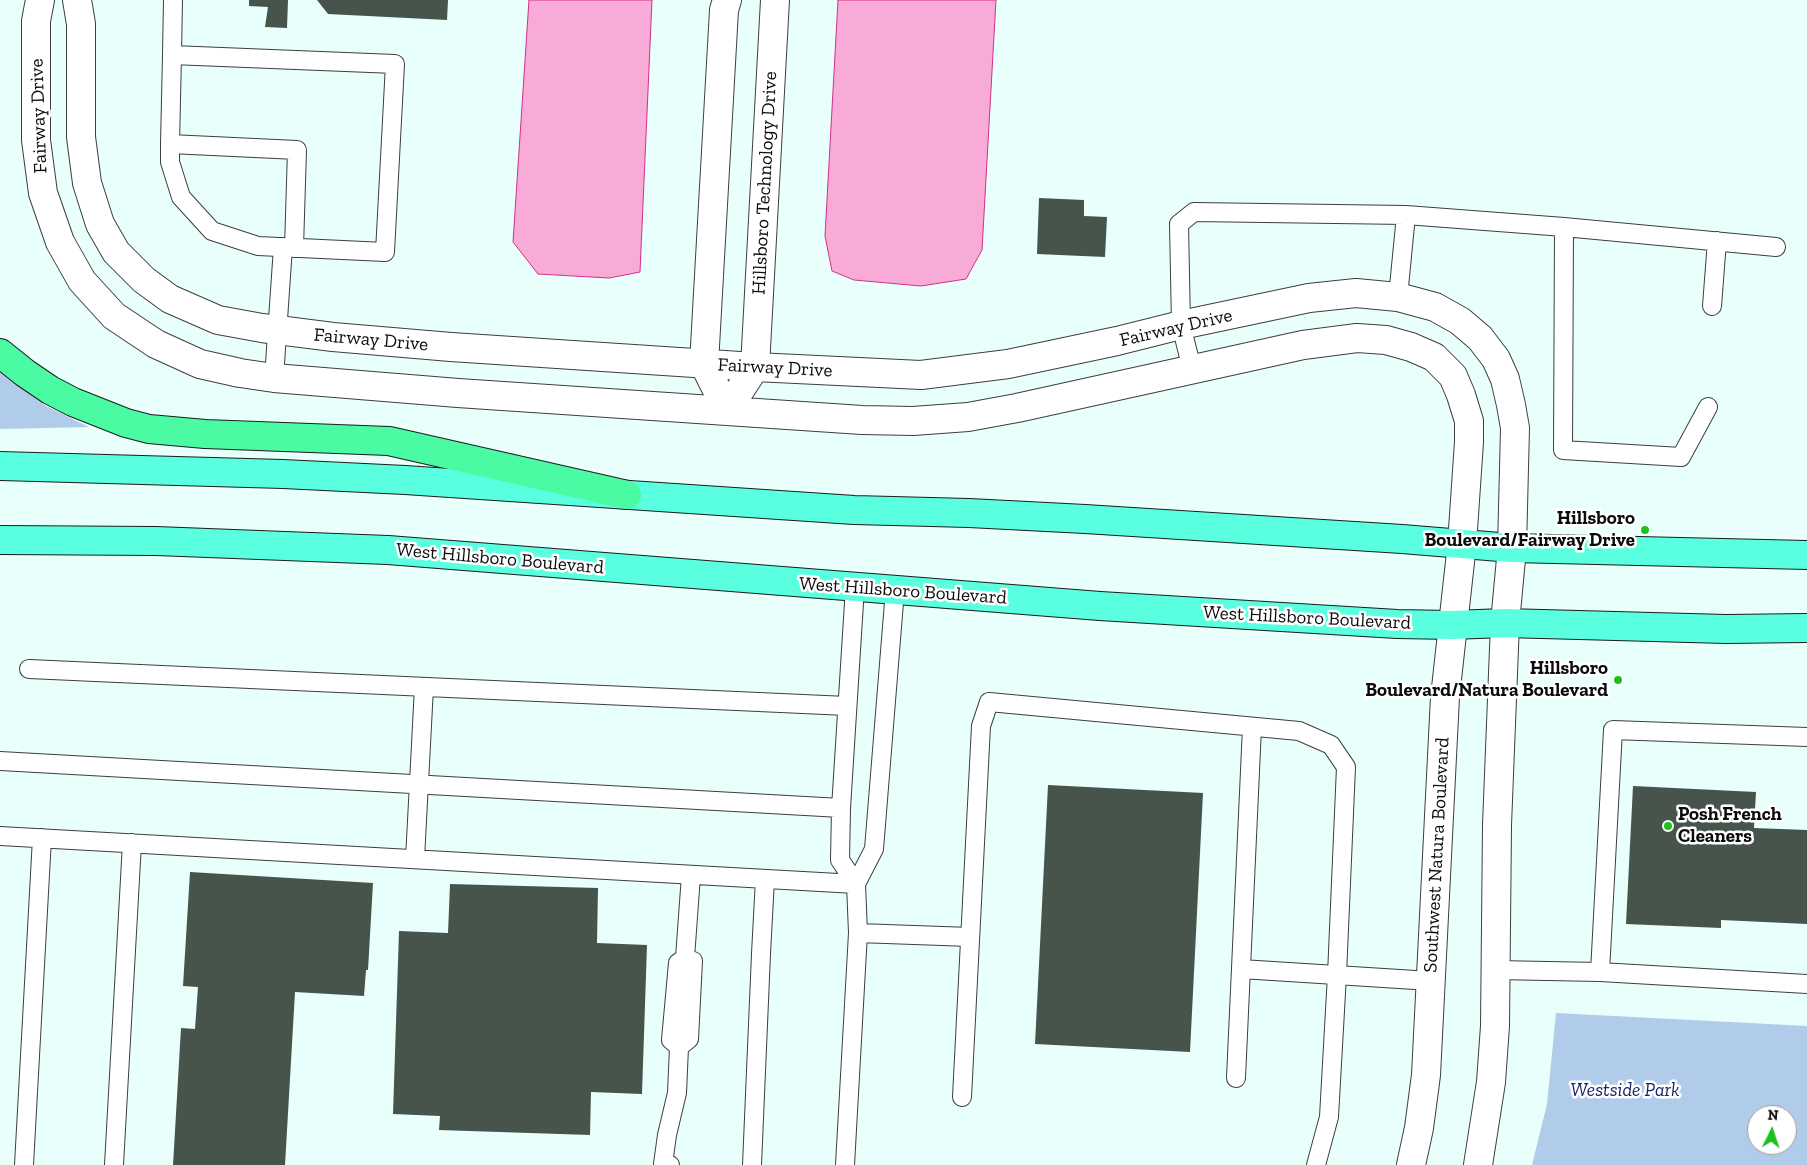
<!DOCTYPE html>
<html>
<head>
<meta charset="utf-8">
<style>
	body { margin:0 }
	#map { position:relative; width:1807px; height:1165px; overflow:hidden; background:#e8fffc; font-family:"Zilla Slab",serif }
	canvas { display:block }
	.north { position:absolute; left:1747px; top:1105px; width:50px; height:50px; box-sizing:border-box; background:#fff; border:1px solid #9d9d9d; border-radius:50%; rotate:4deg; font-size:14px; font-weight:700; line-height:20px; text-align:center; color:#0b0b0b }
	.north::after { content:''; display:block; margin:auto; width:18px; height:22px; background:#1ec01e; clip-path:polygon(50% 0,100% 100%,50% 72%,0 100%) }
</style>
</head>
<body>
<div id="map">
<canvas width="1807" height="1165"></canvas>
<div class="north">N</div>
</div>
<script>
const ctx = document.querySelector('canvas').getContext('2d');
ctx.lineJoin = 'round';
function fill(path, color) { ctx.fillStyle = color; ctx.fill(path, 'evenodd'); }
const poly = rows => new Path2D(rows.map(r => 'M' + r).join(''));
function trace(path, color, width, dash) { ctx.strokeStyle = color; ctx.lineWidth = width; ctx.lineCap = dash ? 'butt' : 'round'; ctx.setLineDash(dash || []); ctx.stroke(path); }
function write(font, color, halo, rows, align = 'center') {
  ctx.font = font + ' "Zilla Slab",serif'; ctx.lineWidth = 5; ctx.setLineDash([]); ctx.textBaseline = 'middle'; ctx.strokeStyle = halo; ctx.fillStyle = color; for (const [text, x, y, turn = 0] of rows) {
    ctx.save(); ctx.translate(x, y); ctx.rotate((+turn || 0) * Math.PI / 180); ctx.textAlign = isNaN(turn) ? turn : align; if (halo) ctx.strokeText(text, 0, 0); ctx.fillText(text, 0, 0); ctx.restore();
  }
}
fill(poly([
	[0,372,46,406,89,427,0,429],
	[1556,1013,1807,1026,1807,1165,1532,1165,1547,1104],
	[1757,1115,1787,1115,1787,1145,1757,1145]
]), '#b1ccea');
const water = poly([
	[529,0,652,0,640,272,609,278,538,274,513,242,529,0],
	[838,0,996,0,982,250,966,279,921,286,854,280,832,271,825,236,838,0]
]);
fill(water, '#f9abd8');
trace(water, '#d32f8a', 1);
fill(poly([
	[249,0,288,0,287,28,265,27,268,7,249,6],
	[317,0,448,0,447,20,328,14],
	[1039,198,1084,200,1084,216,1107,217,1105,257,1037,254],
	[1048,785,1203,793,1190,1052,1035,1044],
	[1633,786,1756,792,1754,828,1807,830,1807,924,1721,920,1721,928,1626,924],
	[190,872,373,883,368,970,366,970,364,996,295,992,285,1165,173,1165,181,1028,195,1029,198,987,183,986],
	[450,884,598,888,597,943,647,945,642,1094,591,1092,590,1135,439,1130,440,1116,393,1114,399,931,448,933]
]), '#47544c');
const service = poly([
	[172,55,395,64,385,252,258,246,212,231,181,197,170,162,170,144,172,55,173,0],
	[170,144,297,150,294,248],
	[1564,227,1563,450,1681,457,1708,407],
	[1398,297,1406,215],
	[1712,306,1717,241],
	[1192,369,1181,325,1179,224,1194,212,1406,215,1564,227,1776,247],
	[274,378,283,247],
	[855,587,841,808,840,860,856,884],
	[29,669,847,706],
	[1807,737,1613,730,1600,972,1807,984],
	[0,761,841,808],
	[0,836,856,884],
	[415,859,424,687],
	[858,933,970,937],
	[685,958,691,875],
	[1241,969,1431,981],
	[1495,970,1600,972],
	[1236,1078,1252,727],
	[962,1097,981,726,989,702,1299,731,1331,745,1346,767,1337,975,1329,1117,1316,1165],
	[24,1165,42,838],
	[114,1165,132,843],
	[670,1165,663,1164,667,1135,677,1093,679,1047,689,1039,693,961,685,958,678,963,671,1040,679,1047],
	[752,1165,761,954,765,879],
	[845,1165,858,933,856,884,874,849,895,590]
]);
const minor = poly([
	[40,0,36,21,36,140,43,193,60,242,82,281,114,316,156,344,200,364,240,373,274,378,458,393,862,420,913,421,968,417,1017,408,1303,345,1357,338,1386,340,1411,347,1434,357,1453,376,1461,395,1469,421,1469,442,1462,544],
	[77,0,81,24,81,137,87,183,100,224,116,252,144,280,170,299,218,320,262,328,333,337,451,347,755,367,921,375,1008,364,1117,341,1181,325,1309,298,1356,293,1398,297,1435,307,1460,321,1480,338,1496,359,1505,379,1511,405,1515,428,1512,548],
	[727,0,724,10,704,364,727,410],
	[755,367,775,0],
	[727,410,755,367]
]);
const tertiary = poly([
	[1411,1165,1419,1128,1426,1075,1445,697,1462,544],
	[1478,1165,1491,1082,1495,1026,1497,825,1505,623,1512,548]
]);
const primary = poly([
	[0,466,283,474,405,480,854,510,969,513,1085,519,1402,539,1512,548,1807,555],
	[0,540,156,541,388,550,1100,606,1397,624,1452,625,1505,623,1726,629,1807,628]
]);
const motorway = poly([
	[0,353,25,373,50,390,73,402,126,423,149,429,205,434,389,441,627,495]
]);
trace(service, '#3e3e3e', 20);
trace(minor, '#3e3e3e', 30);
trace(tertiary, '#3e3e3e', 30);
trace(primary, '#1c1c1c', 30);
trace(motorway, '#1c1c1c', 30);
trace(service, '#fff', 18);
trace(minor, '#fff', 28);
trace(tertiary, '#fff', 28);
trace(primary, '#59ffde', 28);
trace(motorway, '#4afba3', 28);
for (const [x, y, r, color] of [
	[1645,530,5,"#1ec01e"],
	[1618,680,5,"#1ec01e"],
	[1668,826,5,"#1ec01e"]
]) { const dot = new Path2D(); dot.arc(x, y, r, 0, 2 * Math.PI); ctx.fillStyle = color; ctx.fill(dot); trace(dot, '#fff', 2); }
write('19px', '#0b0b0b', '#fff', [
	["Fairway Drive",39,116,-92],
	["Hillsboro Technology Drive",765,183,-87],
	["Fairway Drive",1176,328,-13],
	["Fairway Drive",371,340,5],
	["Fairway Drive",775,368,3],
	["West Hillsboro Boulevard",500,559,5],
	["West Hillsboro Boulevard",903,591,4],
	["West Hillsboro Boulevard",1307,618,3],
	["Southwest Natura Boulevard",1437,855,-87]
]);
write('bold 19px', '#0b0b0b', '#fff', [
	["Hillsboro",1635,519],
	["Boulevard/Fairway Drive",1635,541],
	["Hillsboro",1608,669],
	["Boulevard/Natura Boulevard",1608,691],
	["Posh French",1678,815,"left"],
	["Cleaners",1678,837,"left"]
], 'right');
write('italic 19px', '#192564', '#fff', [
	["Westside Park",1625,1091]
]);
</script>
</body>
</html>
